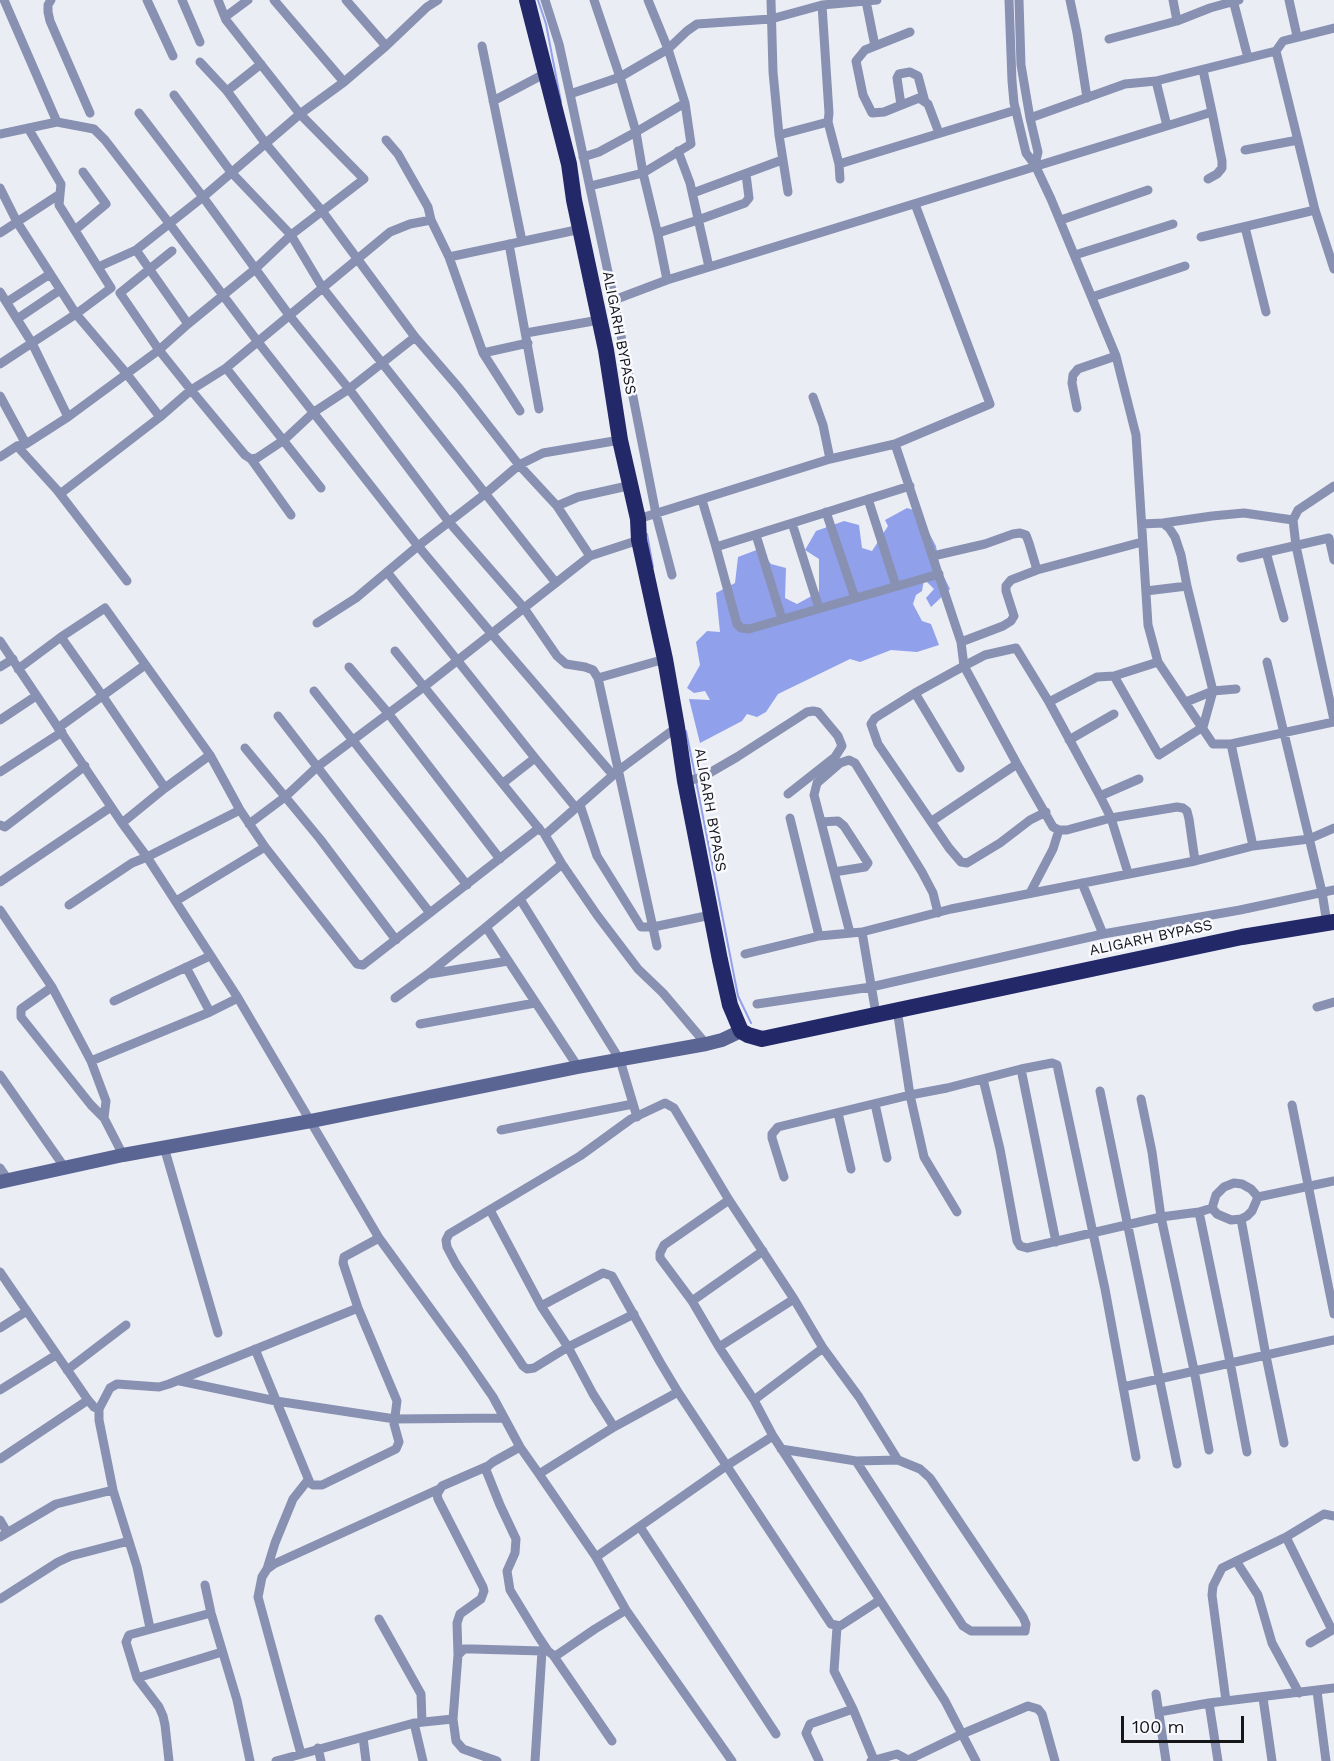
<!DOCTYPE html>
<html>
<head>
<meta charset="utf-8">
<style>
	body { margin:0 }
	#map { position:relative; width:1334px; height:1761px; overflow:hidden; background:#ebedf5; font-family:"Work Sans",sans-serif }
	canvas { display:block }
	.scale { position:absolute; left:1121px; top:1716px; width:123px; height:27px; box-sizing:border-box; border:3px solid #161619; border-top:0; padding-left:8px; font-size:18px; line-height:21px; white-space:nowrap; color:#161619; -webkit-text-stroke:4px #f9faff; paint-order:stroke }
</style>
</head>
<body>
<div id="map">
<canvas width="1334" height="1761"></canvas>
<div class="scale">100 m</div>
</div>
<script>
const ctx = document.querySelector('canvas').getContext('2d');
ctx.lineJoin = 'round';
function fill(path, color) { ctx.fillStyle = color; ctx.fill(path, 'evenodd'); }
const poly = rows => new Path2D(rows.map(r => 'M' + r).join(''));
function trace(path, color, width, dash) { ctx.strokeStyle = color; ctx.lineWidth = width; ctx.lineCap = dash ? 'butt' : 'round'; ctx.setLineDash(dash || []); ctx.stroke(path); }
function write(font, color, halo, rows, align = 'center') {
  ctx.font = font + ' "Work Sans",sans-serif'; ctx.lineWidth = 5; ctx.setLineDash([]); ctx.textBaseline = 'middle'; ctx.strokeStyle = halo; ctx.fillStyle = color; for (const [text, x, y, turn = 0] of rows) {
    ctx.save(); ctx.translate(x, y); ctx.rotate((+turn || 0) * Math.PI / 180); ctx.textAlign = isNaN(turn) ? turn : align; if (halo) ctx.strokeText(text, 0, 0); ctx.fillText(text, 0, 0); ctx.restore();
  }
}
fill(poly([
	[907,508,917,511,936,546,940,569,950,589,931,607,926,598,934,589,924,579,922,591,916,595,913,604,922,621,931,624,939,645,917,652,891,650,860,662,850,659,778,694,766,712,757,717,747,714,742,721,700,743,689,699,710,700,705,691,694,693,687,688,700,665,696,642,707,631,720,632,716,593,735,583,738,557,759,549,771,564,786,568,785,598,797,604,819,592,819,559,805,550,816,531,844,521,859,525,862,548,872,551,888,526,885,520]
]), '#91a0eb');
trace(poly([
	[538,0,546,24,561,102],
	[647,534,653,567],
	[686,731,695,775],
	[696,781,738,996,751,1023]
]), '#91a0eb', 2);
trace(poly([
	[4,0,57,122],
	[51,0,48,5,48,12,50,21,90,113],
	[147,0,173,56],
	[182,0,200,42],
	[274,0,344,82],
	[346,0,386,46],
	[545,0,559,44,570,94,614,300,656,514,672,575],
	[594,0,620,77,636,132,643,173,658,235,667,280],
	[771,0,773,72,779,135,788,192],
	[1009,0,1012,81,1014,103,1026,153,1035,165,1051,199,1116,356,1136,435,1148,625,1158,662],
	[1019,0,1021,65,1030,118,1038,152,1035,165],
	[1070,0,1077,33,1087,98],
	[1173,0,1177,21],
	[1233,0,1248,58],
	[1289,0,1297,36],
	[866,1,875,46],
	[822,5,829,113,828,122,839,164,840,179],
	[225,17,248,0],
	[1334,28,1283,41,1276,51,1315,210,1334,269],
	[910,32,865,50,856,61,863,95,872,113,884,112,919,98,928,104,939,133],
	[1109,39,1177,21,1210,8,1239,0],
	[482,46,522,241],
	[200,62,227,91,266,144,322,211,415,337,459,388,519,465,557,506,590,556],
	[227,91,261,64],
	[570,94,620,77,668,49,687,31,697,24,771,19,822,5,877,0],
	[174,95,231,172,291,235,322,287,556,583],
	[493,101,546,73],
	[901,105,897,78,899,74,910,72,918,76,925,102],
	[139,113,203,197,289,315,349,389,449,522,524,608,557,656,566,664,585,667,593,670,598,678,657,946],
	[1030,118,1125,84,1156,81],
	[1167,126,1156,81,1276,51],
	[28,128,61,184,59,205,111,288,76,314,126,373,160,417,60,494],
	[0,134,57,122,94,129,105,140,169,223,258,342,418,546,491,633,613,775],
	[779,135,828,122],
	[386,140,398,154,428,207,431,220,449,257,483,353,520,411],
	[1245,150,1298,140],
	[678,151,690,183,709,267],
	[583,157,599,152,636,132,685,103],
	[839,164,1016,110],
	[1208,179,1217,174,1222,168,1222,161,1212,112],
	[590,186,643,173,691,144,685,103,668,49,648,0],
	[0,188,17,222,76,314,0,364],
	[693,193,782,160],
	[1061,220,1148,190],
	[1245,227,1266,312],
	[75,230,106,204,83,172],
	[0,233,60,194],
	[658,233,698,220,745,203,749,198,746,174],
	[1201,237,1315,210],
	[509,244,539,409],
	[136,250,188,324],
	[172,251,120,293,159,350,191,390,245,455,251,459,257,458,284,440,314,412,349,389,415,337],
	[1075,255,1173,224],
	[449,257,581,229],
	[98,267,136,250,203,197,300,114,344,82,386,46,427,7,438,0],
	[0,292,32,343,68,417],
	[1092,297,1185,266],
	[614,300,667,280,1212,112,1203,70],
	[7,302,50,274],
	[17,319,60,290],
	[526,333,599,320],
	[483,353,528,343],
	[226,368,321,488],
	[0,396,26,444],
	[813,397,823,425,830,459],
	[1077,408,1072,383,1073,375,1078,369,1116,356],
	[160,417,191,390,226,368,390,232,410,224,431,220],
	[895,444,961,642,964,666,1017,764,1053,827,1059,830,1067,830,1111,818,1177,807,1183,808,1187,811,1189,819,1195,861],
	[17,446,57,490,127,581],
	[0,457,17,446,26,444,68,417,159,350,188,324,254,270,291,235,364,179,300,114,226,20,218,0],
	[251,459,291,515],
	[910,486,716,547,737,624,741,628,749,629,939,574],
	[1334,486,1298,510,1293,520,1296,546,1334,720],
	[868,499,896,586],
	[702,500,716,547],
	[557,506,578,497,632,485],
	[826,512,855,598],
	[638,519,830,459,895,444,990,404,915,204],
	[792,523,819,608],
	[1163,523,1212,516,1244,513,1293,520],
	[756,535,782,619],
	[1266,552,1284,618],
	[933,556,985,544,1013,534,1020,533,1026,535,1029,543,1037,570],
	[1241,558,1329,538,1334,560],
	[387,572,535,758],
	[1146,591,1187,586],
	[317,623,356,598,418,546,485,494,519,465,543,453,620,440],
	[61,637,102,695,165,788,122,823],
	[0,641,122,823,147,857,238,998,379,1238,344,1257,343,1263,358,1308,397,1401,394,1424,399,1442,396,1449,322,1485,313,1485,310,1483,255,1349],
	[961,642,1003,626,1011,621,1014,616,1006,591,1006,586,1011,580,1037,570,1142,542],
	[395,651,541,831],
	[1267,662,1322,892,1327,924],
	[0,667,13,659],
	[349,667,388,713,500,859],
	[18,669,61,637,105,608,210,755,240,810,265,847],
	[1114,676,1159,755,1203,727,1213,691,1187,586,1181,555,1175,537,1169,528,1163,523,1142,524],
	[598,678,665,659],
	[314,691,467,885],
	[915,693,960,768],
	[1049,702,1097,677,1114,676,1158,662,1213,744,1231,744,1253,846],
	[1186,702,1213,691,1236,689],
	[278,716,430,913],
	[0,720,36,696],
	[677,727,619,770,545,835,562,864,597,915,638,969,663,993,706,1044],
	[58,728,145,665],
	[1069,740,1114,714],
	[1231,744,1334,722],
	[245,748,320,839,396,940],
	[0,772,62,732],
	[685,781,700,778,706,775,737,757,807,712,813,711,818,712,838,736,842,746,835,757,788,794],
	[503,783,535,758,576,808],
	[165,788,210,755],
	[1100,796,1139,779],
	[580,805,597,856,641,927,653,927,711,915],
	[1046,812,1030,820,1000,843,967,863,961,862,949,848,878,744,871,724,875,718,915,693,964,666,985,655,1016,648,1049,702,1100,796,1111,818,1128,873],
	[790,818,819,936],
	[932,821,1017,764],
	[821,822,838,821,844,826,868,863,865,867,834,872],
	[249,824,285,797,317,767,425,686,590,556,639,540],
	[0,825,5,827,85,766],
	[0,882,111,807],
	[1082,883,1103,934],
	[1030,893,1053,849,1059,830],
	[520,899,620,1060,637,1117],
	[176,901,265,847,357,964,363,965,539,828],
	[69,905,132,863,147,857,240,810],
	[0,910,52,987,91,1061,106,1101,104,1118,123,1155],
	[486,927,562,864],
	[862,932,876,1014],
	[850,933,814,795,817,783,840,763,849,760,855,763,922,872,933,893,938,913],
	[745,954,819,936,862,932,951,909,1195,861,1253,846,1309,839,1334,828],
	[186,967,210,1012],
	[430,974,508,961],
	[52,987,21,1009,21,1017,91,1105,104,1118],
	[395,998,428,974,486,927,578,1067],
	[114,1001,210,956],
	[757,1004,871,987,1103,934,1240,910,1334,890],
	[1317,1007,1334,1002],
	[897,1009,910,1095,924,1157,957,1212],
	[420,1024,535,1003],
	[91,1061,210,1012,238,998],
	[1021,1069,1056,1242],
	[0,1075,65,1168],
	[983,1079,1000,1149,1017,1241,1020,1246,1027,1248,1161,1217,1199,1212,1212,1208],
	[1100,1091,1177,1464],
	[1141,1099,1152,1152,1161,1217,1194,1370,1209,1450],
	[875,1104,887,1158],
	[1292,1105,1334,1314],
	[838,1113,851,1169],
	[501,1130,633,1104],
	[164,1147,218,1333],
	[0,1168,9,1181],
	[784,1177,772,1138,772,1134,778,1127,910,1095,947,1088,1021,1069,1052,1063,1057,1065,1105,1289,1136,1457],
	[1234,1183,1242,1184,1251,1189,1258,1197,1252,1211,1247,1216,1241,1219,1231,1220,1217,1214,1212,1208,1216,1195,1224,1187,1234,1183],
	[1258,1197,1334,1181],
	[490,1210,541,1306,568,1347,593,1394,614,1427],
	[1199,1212,1230,1362,1247,1452],
	[1241,1219,1266,1356,1284,1443],
	[379,1238,464,1355,493,1397,520,1447,539,1474,614,1427,678,1392,660,1362,612,1276,603,1273,541,1306],
	[0,1272,88,1400,94,1407,99,1409],
	[692,1301,763,1251],
	[634,1314,568,1347,534,1368,527,1369,523,1366,456,1264,447,1247,446,1240,449,1234,580,1156,631,1119,665,1103,674,1108,729,1200,794,1299,823,1348,859,1397,898,1460,856,1461,781,1449],
	[0,1328,27,1311],
	[719,1347,794,1299],
	[67,1370,126,1325],
	[180,1381,276,1401,395,1419,504,1418],
	[1123,1387,1334,1340],
	[0,1390,56,1355],
	[678,1392,831,1624,840,1626,880,1600,773,1436,754,1400,719,1347,692,1301,660,1258,660,1253,664,1245,729,1200],
	[754,1400,823,1348],
	[520,1447,493,1462,488,1466,486,1470,500,1505,516,1539,515,1553,507,1571,510,1590,538,1636,548,1651,553,1655,557,1655,595,1629,626,1610],
	[0,1459,88,1400],
	[856,1461,963,1626,971,1631,1025,1631,1026,1624,1023,1617,930,1478,920,1469,898,1460],
	[539,1474,596,1557,626,1610,732,1761],
	[0,1520,7,1532],
	[640,1527,776,1734],
	[0,1537,56,1504,113,1490],
	[1286,1537,1332,1630],
	[596,1557,726,1466,773,1436],
	[1236,1561,1258,1595,1272,1643,1299,1693],
	[267,1569,274,1564,439,1489],
	[205,1585,211,1613,237,1700,250,1761],
	[0,1599,58,1562,71,1556,129,1541],
	[880,1600,945,1701,976,1761],
	[211,1613,129,1635,126,1642,137,1678,222,1652],
	[379,1619,421,1694,422,1722],
	[837,1627,834,1671,853,1709,874,1760],
	[150,1628,137,1567,113,1490,99,1420,99,1409,110,1388,117,1384,159,1387,169,1384,358,1308],
	[1310,1643,1334,1629],
	[458,1655,457,1623,460,1614,481,1599,484,1591,483,1587,438,1499,437,1494,442,1486,488,1466],
	[553,1655,612,1741],
	[137,1678,159,1707,163,1716,165,1725,169,1761],
	[1317,1691,1326,1761],
	[1156,1694,1166,1761],
	[1263,1698,1272,1761],
	[1226,1701,1212,1595,1213,1586,1222,1568,1286,1537,1324,1514,1334,1516],
	[1159,1712,1209,1703],
	[414,1723,423,1761],
	[363,1737,366,1761],
	[318,1748,321,1761],
	[301,1754,258,1597,262,1577,267,1569,275,1543,293,1499,308,1480],
	[276,1761,414,1723,453,1719],
	[497,1761,463,1749,456,1741,453,1719,458,1655,464,1649,473,1649,542,1651],
	[535,1761,542,1651,545,1647],
	[819,1761,806,1733,810,1724,853,1709],
	[871,1761,897,1754,908,1760,962,1734,1028,1706,1038,1709,1042,1714,1055,1761],
	[1218,1761,1209,1703,1334,1688]
]), '#8991b2', 9);
trace(poly([
	[0,1182,123,1155,311,1121,578,1067,706,1044,722,1040,741,1031]
]), '#5b6593', 14);
trace(poly([
	[527,0,569,164,574,200,606,350,620,440,638,519,639,540,665,659,677,727,685,781,720,960,730,1005,741,1031,748,1035,762,1039,1242,937,1334,922]
]), '#232868', 16);
write('15px', '#161619', '#f9faff', [
	["ALIGARH BYPASS",619,333,79],
	["ALIGARH BYPASS",710,810,80],
	["ALIGARH BYPASS",1151,938,-12]
]);
</script>
</body>
</html>
